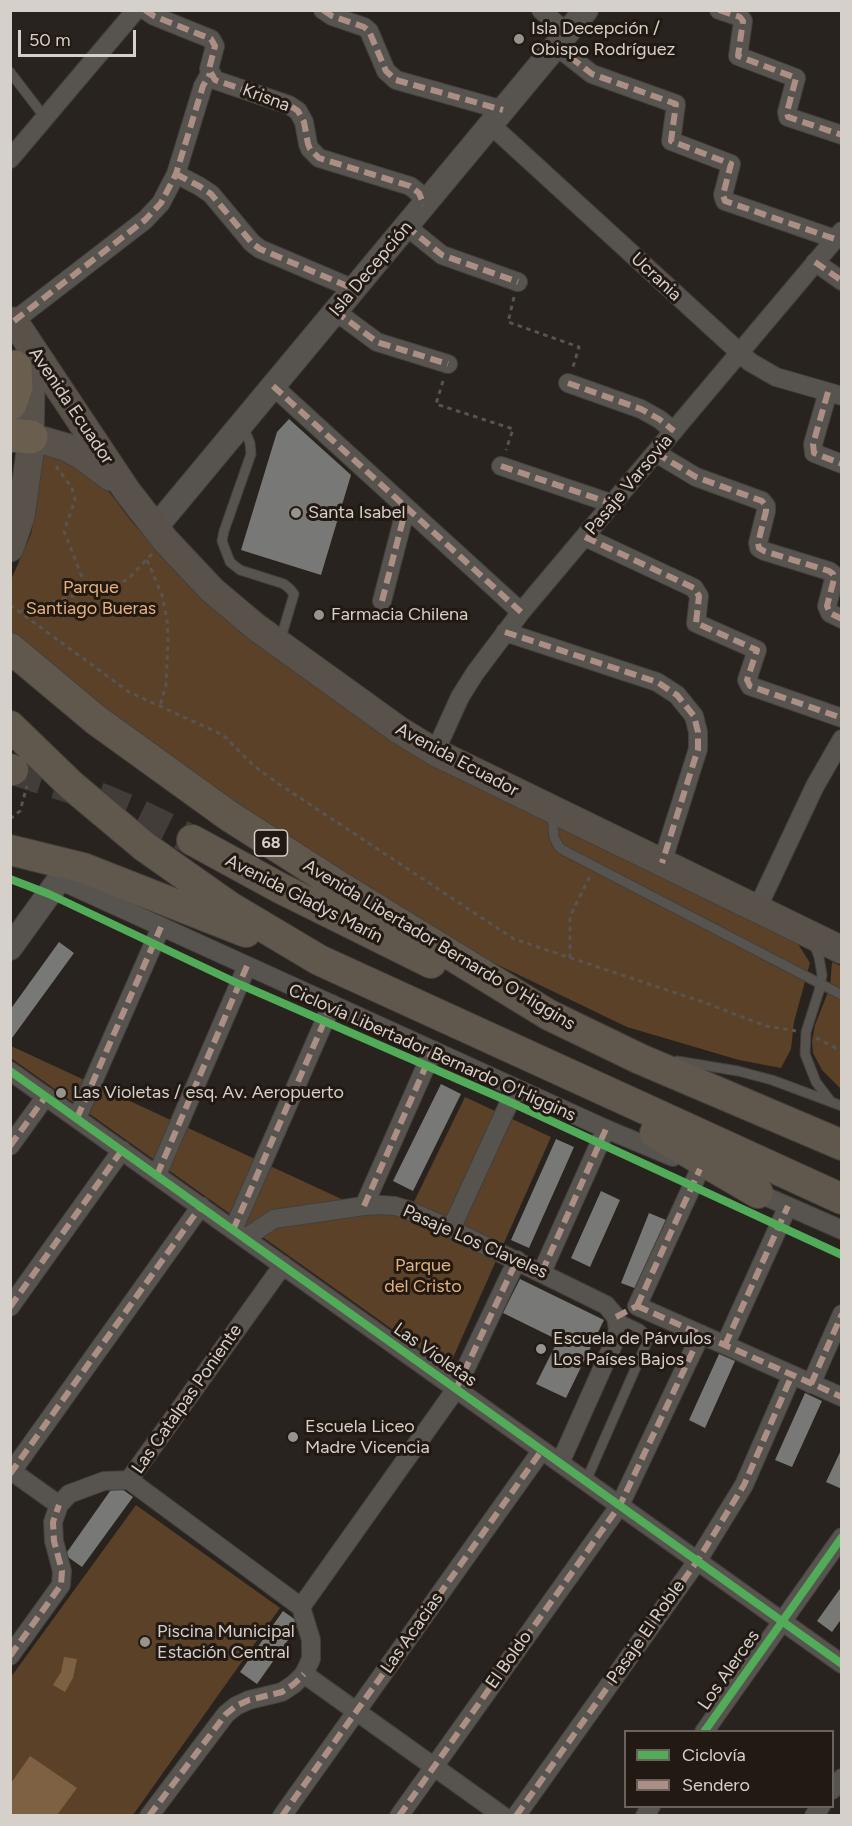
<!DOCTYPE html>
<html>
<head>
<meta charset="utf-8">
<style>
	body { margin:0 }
	#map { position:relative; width:852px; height:1826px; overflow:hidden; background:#28231e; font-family:Figtree,sans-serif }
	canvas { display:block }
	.frame { position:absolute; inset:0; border:12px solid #d6d0cb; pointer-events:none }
	.legend { position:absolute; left:624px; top:1730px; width:210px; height:78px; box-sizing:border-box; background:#221912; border:2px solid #6a625c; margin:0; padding:8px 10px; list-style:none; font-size:18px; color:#d6d0cb }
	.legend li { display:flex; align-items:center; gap:12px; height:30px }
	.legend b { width:30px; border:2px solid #6a625c }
	.scale { position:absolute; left:18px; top:30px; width:118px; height:27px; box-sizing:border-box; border:3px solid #d6d0cb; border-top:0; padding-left:8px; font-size:18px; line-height:21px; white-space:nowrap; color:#d6d0cb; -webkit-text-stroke:4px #221912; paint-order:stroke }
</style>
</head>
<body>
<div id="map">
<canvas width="852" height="1826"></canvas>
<div class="frame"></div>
<ul class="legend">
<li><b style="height:8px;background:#51ab58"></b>Ciclovía</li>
<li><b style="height:8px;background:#ac8f84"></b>Sendero</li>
</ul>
<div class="scale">50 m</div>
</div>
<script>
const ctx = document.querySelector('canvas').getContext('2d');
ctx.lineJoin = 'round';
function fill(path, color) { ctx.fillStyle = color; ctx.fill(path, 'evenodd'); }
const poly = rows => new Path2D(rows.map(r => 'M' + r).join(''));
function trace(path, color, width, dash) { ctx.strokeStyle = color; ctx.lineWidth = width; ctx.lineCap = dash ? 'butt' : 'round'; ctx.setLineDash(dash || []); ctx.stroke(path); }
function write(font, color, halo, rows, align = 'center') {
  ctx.font = font + ' Figtree,sans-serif'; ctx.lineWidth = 6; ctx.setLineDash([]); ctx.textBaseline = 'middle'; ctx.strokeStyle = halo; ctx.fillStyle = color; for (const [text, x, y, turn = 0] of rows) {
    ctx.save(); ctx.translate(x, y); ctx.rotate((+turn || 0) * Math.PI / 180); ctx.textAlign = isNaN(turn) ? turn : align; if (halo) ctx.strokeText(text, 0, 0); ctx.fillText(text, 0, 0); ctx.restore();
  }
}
fill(poly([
	[41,454,62,456,107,489,132,522,179,575,248,636,798,944,810,963,794,1022,791,1049,781,1068,739,1060,627,1027,442,938,215,797,12,635,10,632,10,582,31,534,37,506],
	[832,962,841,966,841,1089,822,1070,813,1053,812,1041,815,1025,830,987],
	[11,1046,348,1202,407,1216,465,1097,551,1137,448,1369,11,1058],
	[136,1505,280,1608,133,1815,11,1816,11,1677]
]), '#5b4128');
fill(poly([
	[64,1657,77,1659,73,1678,65,1692,53,1685,61,1672],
	[30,1756,77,1788,57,1815,11,1815,11,1783]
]), '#7e6142');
fill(poly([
	[289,419,351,475,321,575,241,550,277,432],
	[59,942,74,953,12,1038,10,1037,10,1010],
	[441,1084,461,1094,413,1191,393,1181],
	[556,1139,574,1147,529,1248,511,1240],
	[601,1191,620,1200,590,1267,571,1258],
	[649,1213,666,1220,637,1289,621,1283],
	[520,1279,604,1320,566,1398,536,1384,558,1340,503,1313],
	[719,1354,735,1361,705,1428,689,1420],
	[805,1393,822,1401,792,1467,775,1460],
	[842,1448,842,1489,826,1482],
	[115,1484,133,1497,82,1567,65,1555],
	[842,1586,842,1618,832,1632,817,1621],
	[283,1611,300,1623,257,1684,240,1672]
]), '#787976');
trace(poly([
	[13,770,101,798,135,812,192,840]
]), '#423d38', 30, [30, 15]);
const service = poly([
	[10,72,46,119],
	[243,426,250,443,251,454,224,531,222,541,230,562,240,570,284,584,290,589,294,594,280,641],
	[552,813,554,837,559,847,565,851,842,995],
	[814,944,819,957,822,975,819,991,806,1032,805,1054,816,1082,829,1099],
	[677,1061,738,1071,772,1080,842,1106],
	[586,1481,647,1342,643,1332,640,1329,617,1318]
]);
const minor = poly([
	[145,10,154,16,211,39,215,46,209,69,215,80,289,105,298,111,304,122,308,144,310,149,319,158,410,186,419,193,424,205],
	[323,10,332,16,364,27,369,31,386,71,396,80,503,110],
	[541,10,567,33],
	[719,10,740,17,743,21,738,56,796,78,787,112,788,117,842,135],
	[556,46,592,74,676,104,671,141,731,164,723,195,725,201,835,239],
	[491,125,750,362,776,377,842,396],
	[10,159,136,10],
	[176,174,199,186,211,194,252,243,260,249,354,289],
	[406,226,442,255,518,282],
	[815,262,842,281],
	[335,311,377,342,448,364],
	[14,321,145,220,161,203,176,174,203,86,210,74],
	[568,383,641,409,659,419,674,431],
	[273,386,521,612],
	[828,392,813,444,814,453,842,464],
	[656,453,696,477,762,501,766,506,766,511,758,543,759,548,764,551,829,571,833,574,834,579,827,606,830,613,842,619],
	[501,466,613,504],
	[585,537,694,588,699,596,696,623,757,650,747,680,750,686,842,718],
	[382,601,406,508],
	[505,632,657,682,677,695,694,716,698,732,698,749,662,863],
	[435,752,460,697,475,673,521,612,842,231],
	[59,880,606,1129,673,1157],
	[757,909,815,786,842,739],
	[10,1071,842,1664],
	[77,1118,161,927],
	[10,1146,46,1096],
	[157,1175,247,966],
	[751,1190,842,1230],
	[364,1206,433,1050],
	[451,1229,516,1088],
	[233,1230,332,1004],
	[245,1238,274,1219,364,1206,382,1205,395,1206,408,1210,451,1229,606,1305,616,1317,618,1330,616,1338,560,1463],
	[542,1272,606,1129],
	[637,1306,842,1397],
	[637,1306,700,1169],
	[10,1307,122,1150],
	[725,1345,788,1206],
	[811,1384,842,1314],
	[10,1470,59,1505],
	[10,1474,201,1206],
	[129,1480,283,1265],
	[129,1480,301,1607],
	[301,1607,456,1389,517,1260],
	[10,1656,61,1585,62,1571,54,1541,53,1522,59,1505,69,1494,104,1481,129,1480],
	[304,1674,503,1816],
	[704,1732,842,1537],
	[832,1790,842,1778],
	[149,1816,226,1714,236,1706,249,1700,282,1692,294,1684,304,1674,311,1659,311,1640,301,1607],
	[282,1816,542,1450],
	[399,1816,620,1505,701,1334],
	[516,1816,698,1560,744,1485,792,1375],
	[645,1816,651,1806],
	[814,1816,821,1806]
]);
const tertiary = poly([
	[155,528,586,10],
	[10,948,59,880]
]);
const secondary = poly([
	[14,321,127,491,165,540,212,590,256,627,399,730,435,752,842,950],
	[31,437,66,447,82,456,110,477],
	[10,548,21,516,30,452,31,382,28,357]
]);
const primary = poly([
	[10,648,96,720,229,816,345,890,549,1015,640,1059,842,1145],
	[10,726,71,785,145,847,230,907,319,960,842,1199],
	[10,769,13,770],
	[192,840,280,888,431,963],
	[10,850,83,868,246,932],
	[655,1133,758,1193]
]);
const motorway = poly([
	[10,404,16,387,15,367],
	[10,435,31,437]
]);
trace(service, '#43403c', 11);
trace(minor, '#43403c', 20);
trace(tertiary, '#43403c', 26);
trace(secondary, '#43403c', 29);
trace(primary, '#43403c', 32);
trace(motorway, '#43403c', 35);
trace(poly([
	[514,297,508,322,579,347,573,367],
	[443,381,436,404,513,429,506,450],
	[56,466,72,488,75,500,64,531,88,592],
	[147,560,162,595,167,620,168,639,166,685,160,706],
	[10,605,129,692,223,735,254,766,279,784,514,939,703,1002,766,1026,796,1031],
	[19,612,127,580,152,554],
	[10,819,20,811,27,786],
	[570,958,570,916,590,876],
	[816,1038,842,1051]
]), '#595452', 3, [4.5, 4.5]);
trace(service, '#57534f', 9);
trace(minor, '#57534f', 18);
trace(tertiary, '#57534f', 24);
trace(secondary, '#58524b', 27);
trace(primary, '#60574d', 30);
trace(motorway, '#6a5e4f', 33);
trace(poly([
	[145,10,154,16,211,39,215,46,209,69,215,80,289,105,298,111,304,122,308,144,310,149,319,158,410,186,419,193,424,205],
	[323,10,332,16,364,27,369,31,386,71,396,80,503,110],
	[719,10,740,17,743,21,738,56,796,78,787,112,788,117,842,135],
	[556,46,592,74,676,104,671,141,731,164,723,195,725,201,835,239],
	[176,174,199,186,211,194,252,243,260,249,354,289],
	[406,226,442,255,518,282],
	[815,262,842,281],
	[335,311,377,342,448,364],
	[14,321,145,220,161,203,176,174,203,86,210,74],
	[568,383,641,409,659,419,674,431],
	[273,386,521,612],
	[828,392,813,444,814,453,842,464],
	[656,453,696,477,762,501,766,506,766,511,758,543,759,548,764,551,829,571,833,574,834,579,827,606,830,613,842,619],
	[501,466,613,504],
	[585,537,694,588,699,596,696,623,757,650,747,680,750,686,842,718],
	[382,601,406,508],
	[505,632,657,682,677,695,694,716,698,732,698,749,662,863],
	[77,1118,161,927],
	[10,1146,46,1096],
	[157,1175,247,966],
	[364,1206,433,1050],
	[233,1230,332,1004],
	[542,1272,606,1129],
	[637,1306,842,1397],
	[637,1306,700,1169],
	[10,1307,122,1150],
	[616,1317,637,1306],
	[725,1345,788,1206],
	[811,1384,842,1314],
	[456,1389,517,1260],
	[10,1474,201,1206],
	[10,1656,61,1585,62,1571,54,1541,53,1522,59,1505],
	[149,1816,226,1714,236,1706,249,1700,282,1692,294,1684,304,1674],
	[282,1816,542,1450],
	[399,1816,620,1505,701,1334],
	[516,1816,698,1560,744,1485,792,1375]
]), '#ac8f84', 6, [12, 6]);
trace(poly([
	[10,879,49,894,239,984,510,1102,842,1255],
	[10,1071,842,1664],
	[704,1732,842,1537]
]), '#51ab58', 8);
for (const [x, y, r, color] of [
	[519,39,6,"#99938e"],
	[296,513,6,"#99938e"],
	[319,615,6,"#99938e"],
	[61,1093,6,"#99938e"],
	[541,1349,6,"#99938e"],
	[293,1437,6,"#99938e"],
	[145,1642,6,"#99938e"]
]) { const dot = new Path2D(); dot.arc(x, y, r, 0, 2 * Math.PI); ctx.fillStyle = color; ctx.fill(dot); trace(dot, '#221912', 2); }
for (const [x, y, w] of [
	[271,843,33]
]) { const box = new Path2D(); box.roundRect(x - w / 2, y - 13, w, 26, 4.5); ctx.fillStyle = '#221912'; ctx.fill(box); trace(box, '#d6d0cb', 1.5); }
write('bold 16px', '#d6d0cb', null, [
	["68",271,843]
]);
write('18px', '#d6d0cb', '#221912', [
	["Isla Decepción /",531,29],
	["Obispo Rodríguez",531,50],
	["Santa Isabel",308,513],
	["Farmacia Chilena",331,615],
	["Las Violetas / esq. Av. Aeropuerto",73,1093],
	["Escuela de Párvulos",553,1339],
	["Los Países Bajos",553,1360],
	["Escuela Liceo",305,1427],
	["Madre Vicencia",305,1448],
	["Piscina Municipal",157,1632],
	["Estación Central",157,1653]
], 'left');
write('18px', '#d6d0cb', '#221912', [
	["Krisna",266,98,20],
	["Isla Decepción",371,269,-50],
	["Ucrania",656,277,43],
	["Avenida Ecuador",71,406,56],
	["Pasaje Varsovia",629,485,-50],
	["Avenida Ecuador",457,760,28],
	["Avenida Gladys Marín",304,899,27],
	["Avenida Libertador Bernardo O'Higgins",439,945,31],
	["Ciclovía Libertador Bernardo O'Higgins",432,1053,24],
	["Pasaje Los Claveles",475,1242,24],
	["Las Violetas",435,1355,35],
	["Las Catalpas Poniente",187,1399,-55],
	["Pasaje El Roble",646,1632,-55],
	["Las Acacias",412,1633,-55],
	["El Boldo",509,1660,-55],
	["Los Alerces",729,1670,-55]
]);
write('18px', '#e7b27d', '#221912', [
	["Parque",91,588],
	["Santiago Bueras",91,609],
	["Parque",423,1266],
	["del Cristo",423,1287]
]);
</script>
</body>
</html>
